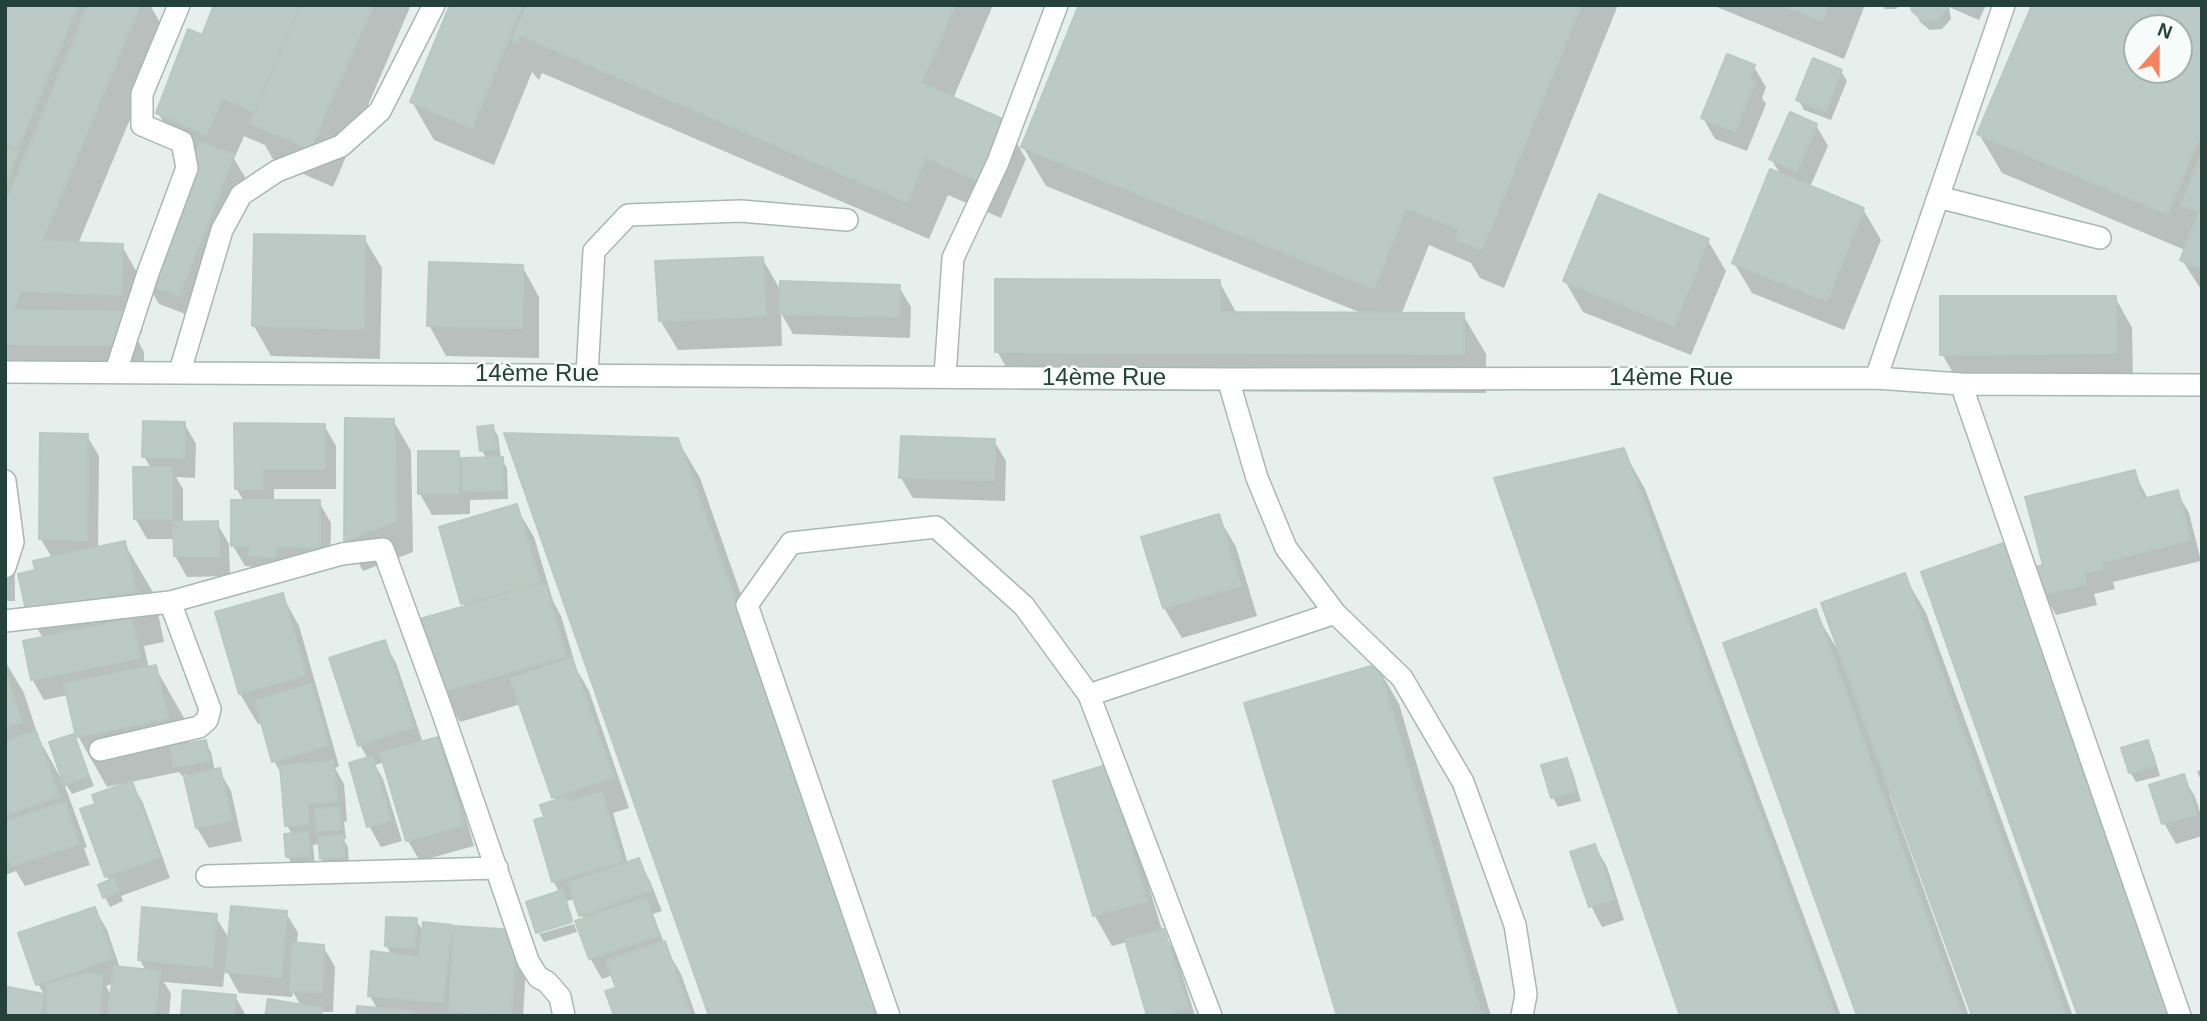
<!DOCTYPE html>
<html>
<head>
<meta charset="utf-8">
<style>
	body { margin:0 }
	#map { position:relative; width:2207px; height:1021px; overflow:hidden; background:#e6efeb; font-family:Arial,sans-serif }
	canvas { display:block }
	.frame { position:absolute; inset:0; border:7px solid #24423a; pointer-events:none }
	.north { position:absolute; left:2123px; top:14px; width:70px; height:70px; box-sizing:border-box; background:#f7fbf9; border:2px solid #a3b1ad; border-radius:50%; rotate:21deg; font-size:19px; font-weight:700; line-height:28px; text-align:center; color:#24423a }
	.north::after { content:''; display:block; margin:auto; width:24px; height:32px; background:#f4845f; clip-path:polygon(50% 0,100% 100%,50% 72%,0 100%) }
</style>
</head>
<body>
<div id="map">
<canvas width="2207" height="1021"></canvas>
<div class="frame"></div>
<div class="north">N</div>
</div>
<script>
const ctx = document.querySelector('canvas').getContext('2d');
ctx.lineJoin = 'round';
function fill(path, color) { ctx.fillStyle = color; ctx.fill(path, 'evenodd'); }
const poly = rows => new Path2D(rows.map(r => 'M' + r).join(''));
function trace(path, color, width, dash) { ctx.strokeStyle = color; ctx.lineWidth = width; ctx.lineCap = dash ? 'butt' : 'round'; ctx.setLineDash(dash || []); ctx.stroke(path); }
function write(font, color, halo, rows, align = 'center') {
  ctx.font = font + ' Arial,sans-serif'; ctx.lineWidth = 5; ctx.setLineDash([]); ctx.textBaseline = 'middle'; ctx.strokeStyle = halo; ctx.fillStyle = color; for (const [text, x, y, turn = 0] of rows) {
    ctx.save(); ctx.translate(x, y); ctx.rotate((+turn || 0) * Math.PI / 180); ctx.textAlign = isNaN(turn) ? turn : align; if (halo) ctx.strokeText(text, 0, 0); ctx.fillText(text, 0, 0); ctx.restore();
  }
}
fill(poly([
	[5,5,150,5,166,33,78,244,122,246,144,285,142,333,133,332,144,352,144,383,5,382],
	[216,5,411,5,333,187,274,161,265,145,244,136,234,159,245,177,191,316,159,304,147,283,196,158,180,151,158,113,203,37],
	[452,5,993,5,953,99,1004,121,1026,159,1001,218,948,195,929,239,542,73,539,80,532,72,494,165,434,140,412,102],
	[1081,5,1618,5,1504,288,1480,278,1471,263,1429,245,1401,315,1463,315,1486,354,1486,393,1019,390,997,351,1219,281,1237,314,1364,314,1046,186,1023,147],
	[1712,5,1865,5,1844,59],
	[1882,5,1900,5,1896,9,1885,9],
	[1913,5,1986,5,1979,20,1949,7,1951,19,1942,29,1930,30,1920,22],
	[2034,5,2202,5,2202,291,2182,260,2185,250,2002,173,1979,134],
	[2137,28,2179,28,2179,70,2137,70],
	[1754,67,1766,87,1762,98,1766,104,1747,151,1715,139,1703,118],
	[1841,71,1847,81,1831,120,1804,110,1798,99],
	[1816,125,1828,146,1810,187,1863,209,1881,240,1844,330,1752,293,1734,263,1781,175,1771,159],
	[1600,197,1708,241,1726,271,1691,355,1583,312,1565,281],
	[364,238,382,268,380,359,271,356,254,326],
	[762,258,781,291,899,287,911,307,910,338,793,334,781,313,782,346,678,350,660,320],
	[522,266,539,297,539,358,446,356,429,325],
	[2115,297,2132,328,2133,383,1960,385,1942,354],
	[347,419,393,420,411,451,413,552,363,571,346,541],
	[184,423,196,444,195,478,176,477,183,489,183,523,217,523,229,544,230,576,187,577,175,556,175,539,147,539,135,518,151,469,144,456],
	[236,425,324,425,336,446,336,489,274,489,274,502,319,502,331,523,330,567,263,577,257,567,245,566,233,546,244,501,236,488],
	[492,426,498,436,501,458,507,468,508,499,470,500,470,514,432,515,420,494,458,452,462,459,487,459,482,451],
	[87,436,99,456,98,548,124,543,154,594,164,642,144,646,149,669,155,667,184,718,190,745,205,742,211,752,215,771,219,770,231,791,242,841,209,848,197,828,186,775,182,776,179,772,131,782,143,803,170,878,121,896,123,901,110,907,105,897,110,882,107,876,98,805,120,787,120,784,107,787,78,736,68,695,44,700,32,679,43,638,29,614,37,572,52,558,41,539],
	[677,439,700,478,889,1016,710,1016],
	[994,441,1006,461,1005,501,913,498,901,478],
	[1623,450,1645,489,1841,1016,1681,1016],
	[2134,472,2148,499,2177,492,2189,513,2201,561,2113,582,2115,589,2094,594,2097,605,2056,615,2044,595,2045,566],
	[516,507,534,537,553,601,561,616,577,670,589,691,629,808,613,813,628,864,639,861,650,881,662,911,653,914,666,948,681,974,696,1016,616,1016,618,989,613,975,602,979,590,958,584,920,575,899,567,901,573,920,538,931,560,893,553,881,546,819,556,802,521,704,460,722,443,691,465,608,441,528],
	[5,510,14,525,15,601,5,601],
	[1218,516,1236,547,1257,616,1182,638,1164,608],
	[1904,575,1926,613,2073,1016,1974,1016,1892,792,1889,793,1969,1016,1859,1016,1815,612,1840,654],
	[282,595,299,626,339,766,335,768,344,784,347,821,344,822,346,839,343,839,348,847,349,866,327,868,321,858,320,844,313,845,315,865,294,867,288,857,286,835,292,835,287,825,282,775,274,761,263,723,258,724,240,694,217,613],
	[384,642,396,663,423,743,437,739,449,760,474,846,420,861,408,841,385,762,375,765,383,779,402,841,381,847,369,826,351,764,368,759,360,745,331,659],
	[5,661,24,693,39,739,63,782,73,736,94,786,72,794,67,786,65,786,87,847,84,848,90,865,25,886,16,871,5,875],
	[1377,666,1399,704,1491,1016,1338,1016],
	[2147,742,2153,752,2160,776,2136,782,2130,772],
	[1566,760,1572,770,1581,801,1558,807,1553,797],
	[1105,767,1122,797,1162,930,1175,952,1195,1016,1149,1016,1127,942,1112,946,1095,916,1055,782],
	[2202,770,2202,783,2197,771],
	[2183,776,2195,797,2202,818,2202,836,2176,844,2164,823],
	[1595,846,1607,867,1624,920,1602,927,1591,906],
	[95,909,107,930,120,968,146,971,140,960,215,916,230,940,286,913,298,933,297,944,323,946,335,967,333,1012,322,1012,324,1016,267,1016,301,1006,293,992,292,997,239,993,225,968,223,987,164,982,171,994,169,1016,5,1016,5,986,9,994,9,989,45,996,38,984,21,934],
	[114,983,112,997,106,986],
	[416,920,424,933,451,927,456,935,527,952,523,1016,358,1016,378,1010,370,996,392,956,386,945],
	[574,924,577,932,544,942,539,934],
	[235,996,246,1016,183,1016]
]), '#0003');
const building = poly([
	[5,5,78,5,18,148,5,143,5,5],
	[88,5,140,5,42,241,123,244,121,295,21,291,13,310,123,312,123,345,5,344,5,205,88,5],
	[214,5,300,5,254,112,222,98,206,135,156,113,188,29,202,35,214,5],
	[301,5,373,5,310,149,250,123,301,5],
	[450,5,522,5,472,128,410,102,450,5],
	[527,5,955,5,921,83,1005,120,979,181,926,158,907,202,520,35,517,43,512,40,527,5],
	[1079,5,1581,5,1482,250,1455,239,1460,229,1406,208,1374,289,1021,147,1079,5],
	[1783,5,1828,5,1822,21,1783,5],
	[1911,5,1945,5,1946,9,1937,20,1923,21,1912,11,1911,5],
	[2032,5,2202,5,2202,132,2167,214,1977,134,2032,5],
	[2137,28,2179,28,2179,70,2137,70,2137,28],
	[1727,54,1755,65,1750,80,1755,82,1735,131,1701,118,1727,54],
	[1813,58,1842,70,1825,111,1796,100,1813,58],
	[1790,112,1817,124,1797,171,1769,159,1790,112],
	[200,142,234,155,179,296,145,283,200,142],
	[5,147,18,152,5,186,5,147],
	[2202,154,2202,269,2180,260,2199,211,2181,205,2202,154],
	[1770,169,1864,208,1827,301,1732,263,1770,169],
	[1599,194,1709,239,1674,326,1563,281,1599,194],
	[254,234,365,236,364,329,252,326,254,234],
	[763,257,766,316,659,321,655,261,763,257],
	[429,262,523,265,522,328,427,326,429,262],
	[995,279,1220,280,1220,312,1464,313,1464,354,995,352,995,279],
	[780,281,900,285,899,317,779,314,780,281],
	[1940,296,2116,296,2117,353,1940,355,1940,296],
	[345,418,394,419,396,521,344,541,345,418],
	[143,421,185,422,184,458,142,457,143,421],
	[234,423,325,424,325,469,263,469,263,489,235,489,234,423],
	[493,425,497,449,480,451,477,427,493,425],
	[40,433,88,434,87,540,39,539,40,433],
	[504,433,678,438,882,1016,709,1016,504,433],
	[901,436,995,439,994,480,899,478,901,436],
	[1624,448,1835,1016,1680,1016,1494,478,1624,448],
	[418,451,459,451,459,494,418,494,418,451],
	[503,457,504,490,463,491,463,458,503,457],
	[133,467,172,467,172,519,134,519,133,467],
	[2135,470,2143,499,2178,490,2190,540,2103,562,2104,568,2084,573,2086,584,2042,595,2035,567,2043,565,2025,497,2135,470],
	[231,500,320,500,320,547,276,546,276,557,249,556,249,546,231,546,231,500],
	[517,504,540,582,461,604,439,527,517,504],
	[1219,514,1241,586,1163,608,1141,537,1219,514],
	[218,521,219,556,174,556,173,522,218,521],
	[125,541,136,591,27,615,18,574,35,570,33,561,125,541],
	[2009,541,2176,1016,2078,1016,1921,572,2009,541],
	[1905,573,2066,1016,1972,1016,1821,603,1905,573],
	[545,583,566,656,441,692,420,619,545,583],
	[283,593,306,675,239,694,215,612,283,593],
	[1816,609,1962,1016,1857,1016,1723,643,1816,609],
	[132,619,140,658,31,680,23,641,132,619],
	[385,640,414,727,358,746,329,658,385,640],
	[572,658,613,777,552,798,510,679,572,658],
	[1378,664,1482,1016,1337,1016,1244,703,1378,664],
	[156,665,168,718,76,737,64,684,156,665],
	[5,671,22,722,5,727,5,671],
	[311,684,329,745,272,762,255,701,311,684],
	[36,731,59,796,5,815,5,742,36,731],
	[74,734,89,776,64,785,49,742,74,734],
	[438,737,464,825,406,841,380,753,438,737],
	[206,740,210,760,174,767,170,747,206,740],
	[2148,740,2155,766,2129,773,2121,748,2148,740],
	[372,756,391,820,367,827,349,763,372,756],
	[1567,758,1576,791,1551,798,1541,765,1567,758],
	[333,761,337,801,307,804,309,824,285,826,280,766,333,761],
	[1106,765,1147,901,1093,916,1053,781,1106,765],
	[220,768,232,820,196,828,184,777,220,768],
	[2184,774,2197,814,2162,824,2149,785,2184,774],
	[132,781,160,857,105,877,80,809,95,804,92,795,132,781],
	[602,792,622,861,552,882,534,820,544,817,540,805,566,797,568,802,602,792],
	[65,802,79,844,11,866,5,849,5,822,65,802],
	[339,807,341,829,317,831,315,809,339,807],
	[308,832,310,855,286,857,284,834,308,832],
	[343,835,345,856,320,859,318,837,343,835],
	[1595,844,1614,899,1589,907,1570,852,1595,844],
	[639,858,651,890,579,916,568,883,639,858],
	[114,878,119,891,103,898,98,885,114,878],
	[562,890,572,922,536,933,526,902,562,890],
	[646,898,659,935,589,959,575,921,646,898],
	[231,906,287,911,281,977,225,972,231,906],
	[95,907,113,958,36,985,18,933,95,907],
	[142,907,217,914,212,967,138,960,142,907],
	[386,917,417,918,415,948,385,946,386,917],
	[423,922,452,925,443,1002,368,996,371,951,419,957,423,922],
	[454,926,516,930,511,1015,449,1011,454,926],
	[1164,929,1188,1008,1162,1016,1147,1016,1125,940,1164,929],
	[665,941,691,1016,614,1016,605,991,616,988,606,961,665,941],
	[292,942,324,945,322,992,290,991,292,942],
	[114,966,160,971,155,1016,108,1016,114,966],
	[88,973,102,976,100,1016,47,1016,47,984,88,973],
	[8,987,44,994,40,1016,5,1016,8,987],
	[183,990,236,995,234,1016,181,1016,183,990],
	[268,999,322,1008,321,1016,265,1016,268,999],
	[357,1006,413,1011,413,1016,356,1016,357,1006]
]);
fill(building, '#bbcac4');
trace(building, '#b8c9c2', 2);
const minor = poly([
	[1938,197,2100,238],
	[116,371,148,273,187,168,182,142,142,125,142,94,179,5],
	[180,371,222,230,241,195,277,171,341,146,380,111,434,5],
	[5,372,1228,379,1876,378,1961,384,2202,385],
	[587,374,594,251,628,215,741,211,847,220],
	[945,376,953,258,998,162,1057,5],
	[1876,378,2004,5],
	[1228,379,1257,478,1286,548,1335,613,1402,678,1463,782,1515,925,1526,994,1522,1016],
	[1961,384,2180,1016],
	[5,481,13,542,5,567],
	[5,621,170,602,342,554,383,549,441,708,528,961,538,977,547,982,560,997,564,1016],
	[1089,695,1211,1016],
	[100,750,199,727,207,720,210,709,170,602],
	[207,876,497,868],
	[889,1016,747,605,791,543,936,527,1024,606,1089,695,1335,613]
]);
trace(minor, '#a8b8b2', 24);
trace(minor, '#fff', 21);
write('24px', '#24423a', '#f7fbf9', [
	["14ème Rue",537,374],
	["14ème Rue",1104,378],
	["14ème Rue",1671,378]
]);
</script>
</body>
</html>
